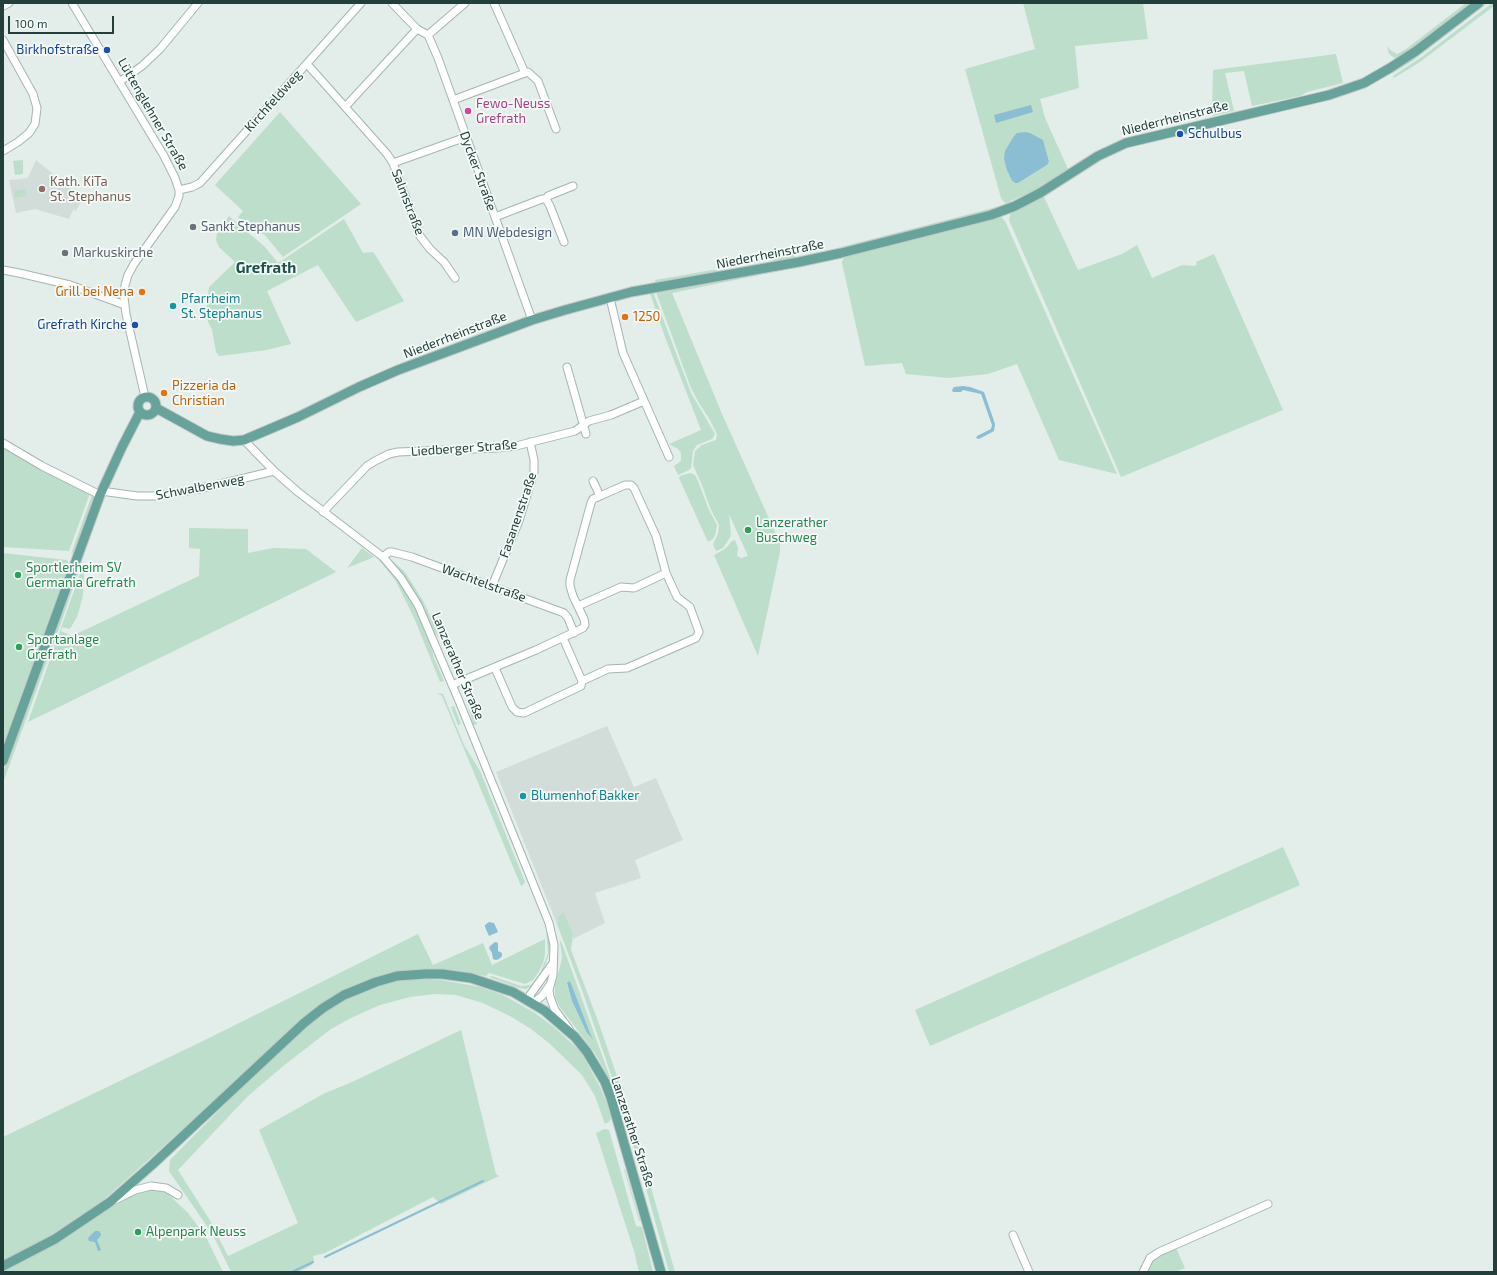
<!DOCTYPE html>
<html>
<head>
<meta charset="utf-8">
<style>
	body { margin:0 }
	#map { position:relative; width:1497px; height:1275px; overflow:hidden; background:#e3edea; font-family:"Exo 2",sans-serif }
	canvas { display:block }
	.frame { position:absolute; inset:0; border:4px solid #233f3b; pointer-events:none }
	.scale { position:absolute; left:8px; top:16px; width:106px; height:18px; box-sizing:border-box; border:2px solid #233f3b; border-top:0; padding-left:5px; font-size:12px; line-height:14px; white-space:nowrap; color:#233f3b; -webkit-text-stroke:3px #f4faf8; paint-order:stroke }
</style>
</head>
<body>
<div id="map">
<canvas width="1497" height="1275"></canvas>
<div class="frame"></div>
<div class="scale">100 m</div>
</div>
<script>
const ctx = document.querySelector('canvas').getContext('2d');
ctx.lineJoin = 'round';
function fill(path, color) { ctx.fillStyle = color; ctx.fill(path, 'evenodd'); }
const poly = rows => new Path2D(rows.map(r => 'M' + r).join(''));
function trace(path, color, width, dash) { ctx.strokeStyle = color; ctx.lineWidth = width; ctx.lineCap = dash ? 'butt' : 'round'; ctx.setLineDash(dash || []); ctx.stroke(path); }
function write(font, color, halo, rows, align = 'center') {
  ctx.font = font + ' "Exo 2",sans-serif'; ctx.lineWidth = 3.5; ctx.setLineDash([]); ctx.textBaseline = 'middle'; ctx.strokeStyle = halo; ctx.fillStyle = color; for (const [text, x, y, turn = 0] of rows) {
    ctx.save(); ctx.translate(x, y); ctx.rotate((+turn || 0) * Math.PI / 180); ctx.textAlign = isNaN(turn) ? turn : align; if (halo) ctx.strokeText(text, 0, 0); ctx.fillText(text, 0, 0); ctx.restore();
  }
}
fill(poly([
	[36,160,83,198,76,211,73,210,69,219,35,209,16,213,9,180,28,178],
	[607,726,634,787,656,778,683,840,635,860,641,878,595,893,605,923,573,939,573,934,566,918,558,917,557,924,496,772]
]), '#d2ddd9');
fill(poly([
	[1023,3,1143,3,1148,39,1075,46,1079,88,1040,99,1045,118,1068,169,1036,190,1006,203,1004,202,1001,198,965,69,1035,49],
	[1004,159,1049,162,1047,165,1018,183,1015,183,1012,181],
	[1466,3,1471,3,1406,53,1396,59,1389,54,1387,46,1390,50,1397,54,1406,49],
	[1484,3,1488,3,1414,60,1393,73,1392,72,1411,60],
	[1492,3,1494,3,1494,6,1478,18,1420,62,1394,78,1393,76,1423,56],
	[1336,54,1343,83,1307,92,1300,96,1252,106,1244,71,1225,73,1234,111,1212,116,1213,70],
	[280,112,361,204,283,257,264,234,256,233,238,217,243,211,215,185],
	[23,160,23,174,15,175,13,161],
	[25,189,26,196,15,198,14,191],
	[1043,195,1078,270,1122,254,1137,245,1152,278,1182,265,1194,266,1197,265,1196,262,1214,254,1283,410,1121,477,1009,220,1011,212],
	[997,207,996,209,841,249,841,247],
	[229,216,265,247,278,263,344,219,363,253,372,252,374,253,404,301,356,322,318,265,267,291,291,344,267,350,219,356,216,352,212,330,208,322,206,310,209,287,235,262,219,247,216,240,217,233],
	[997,216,1001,217,1005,221,1117,474,1059,460,1017,364,988,374,949,378,906,374,902,363,865,366,842,263,843,259,846,256],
	[786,252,793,254,796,259,656,285,655,280,712,270,723,271,770,262],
	[830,259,837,259,672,293,722,414,780,543,780,552,758,656,714,555,725,549,732,541,735,540,738,548,737,556,741,558,748,556,729,514,731,535,729,539,723,548,716,551,713,544,718,534,719,525,711,510,702,485,693,465,695,451,702,445,716,440,717,434,710,420,699,403,691,388,656,292],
	[653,292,691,393,715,434,712,439,697,445,693,451,691,468,689,470,678,475,674,466,681,461,681,453,678,449,669,444,701,430,665,337,650,293],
	[5,447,90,493,69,551,3,547,3,449],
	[690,473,695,475,698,481,709,510,717,525,715,535,713,539,708,542,679,478,680,476],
	[92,495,95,497,75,551,71,554],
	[189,528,248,529,248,553,273,548,306,549,336,572,28,722,82,568,84,569,83,596,77,617,71,627,69,629,62,627,61,631,72,636,199,576,200,549,189,548],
	[362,548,374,557,347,568],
	[3,553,67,560,70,566,3,750],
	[380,559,399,579,415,605,428,635,434,658,444,681,440,682,415,620,396,581,379,560],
	[391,560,404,571,410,580,423,601,437,630,445,641,443,643,433,630,413,589],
	[81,565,52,649,50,644,78,566],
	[50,653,3,783,3,772,46,654],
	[437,693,443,694,464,745,480,771,525,882,524,884,521,886,442,696],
	[469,699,473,709,477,724,473,725,467,701],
	[454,706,461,724,458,725,451,707],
	[1283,847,1300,885,930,1046,915,1010],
	[564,913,573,934,571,950,598,1021,631,1117,675,1272,669,1272,641,1170,617,1092,582,990,557,924,558,917],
	[546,928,550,946,548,957,542,974,536,984,526,989,519,988,489,977,492,976,521,986,531,985,540,974,548,953],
	[418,934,433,965,483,943,492,965,545,939,545,953,543,963,538,973,533,980,525,984,489,973,486,976,453,970,415,970,383,975,351,987,333,997,317,1007,295,1026,233,1084,99,1204,55,1233,31,1247,3,1260,3,1137,199,1043],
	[561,941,573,974,613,1086,595,1053,559,1006,555,997,555,985,561,963,562,956,560,942],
	[570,982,590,1033,592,1038,587,1033,572,1001,567,984],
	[418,979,441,980,480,987,503,995,535,1013,555,1028,581,1052,599,1085,607,1103,611,1117,610,1121,605,1124,595,1096,582,1075,549,1043,531,1029,510,1016,483,1003,456,995,435,994,410,997,380,1005,353,1017,331,1029,282,1067,248,1096,178,1170,209,1219,228,1256,298,1223,259,1130,325,1093,350,1083,461,1030,496,1174,499,1176,441,1204,433,1197,325,1253,313,1256,314,1261,312,1265,298,1272,231,1272,213,1235,169,1171,170,1160,237,1092,321,1014,353,995,370,988,401,980],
	[605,1129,609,1130,636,1226,642,1227,653,1272,639,1272,634,1251,596,1133],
	[624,1169,625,1169,640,1221,639,1221],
	[150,1189,162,1191,168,1194,188,1213,206,1237,223,1272,3,1272,57,1242,112,1206,141,1191],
	[1176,1248,1185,1268,1175,1272,1147,1272,1151,1261,1162,1254]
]), '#bcdeca');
fill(poly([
	[1031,105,1033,112,996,123,994,115],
	[1025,132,1030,133,1043,140,1049,162,1047,165,1018,183,1015,183,1012,181,1007,170,1004,159,1005,151,1014,136,1017,133],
	[963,386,970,387,984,392,995,424,994,431,979,439,976,438,977,436,991,429,992,425,981,394,963,390,961,392,953,392,952,390,954,387],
	[489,922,494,923,498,932,489,936,485,927,485,925],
	[495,942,498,943,498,951,502,953,502,956,499,959,496,960,493,959,492,953,489,948,490,946],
	[570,981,590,1033,593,1039,587,1033,572,1001,567,983],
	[95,1231,99,1231,101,1234,100,1237,97,1240,101,1250,98,1251,95,1242,89,1241,88,1238]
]), '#8bbed2');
trace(poly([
	[325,1257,483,1181],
	[292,1272,313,1262]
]), '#8bbed2', 2);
const minor = poly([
	[72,3,164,156,175,178,179,190,179,196,175,207,134,264,128,275,125,285,124,297,126,314,145,397],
	[392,3,417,29,428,35,438,58,532,320],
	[494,3,525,73,528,72,538,81,556,129],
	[3,6,9,3],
	[428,35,465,3],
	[3,40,33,94,37,108,35,124,29,133,18,142,3,151],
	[307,64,387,154,393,163,420,236,430,249,444,262,455,278],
	[119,82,142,66,160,49,198,3],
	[453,100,525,73],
	[346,106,417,29],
	[393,163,466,137],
	[179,190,192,187,200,183,361,3],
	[546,199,550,206,564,242],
	[495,217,542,199,546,199,548,196,573,186],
	[3,270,19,273,70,285,125,305],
	[610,298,623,353,669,457],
	[567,367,586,434],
	[244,440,274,471,298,492,383,557,401,578,418,605,459,701,549,923,554,945,553,975,549,990,550,997,555,1010,569,1029],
	[3,443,42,466,100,495],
	[101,491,137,496,156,496,199,489,274,471],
	[323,512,367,466,375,461,389,454,398,452,497,448,516,446,575,431,589,421,611,415,644,401],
	[383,557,389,552,392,552,412,557,564,613,568,618,574,633],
	[492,586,519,521,534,472,534,460,530,442],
	[578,606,621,587,634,588,666,573],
	[495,668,512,707,517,712,524,713,581,686,582,681,563,638],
	[582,681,608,669,627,668,696,638,699,632,690,607,677,597,666,573,656,536,634,488,631,485,625,485,600,496],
	[452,685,536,650,583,628,585,625,584,619,573,596,570,586,570,580,591,503,593,499,600,496,593,481],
	[549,986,542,996,537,1000,531,1002,530,995,553,963],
	[117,1199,135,1190,151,1186,166,1188,178,1195],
	[1013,1235,1029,1272],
	[1143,1272,1150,1258,1159,1252,1268,1204]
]);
const major = poly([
	'138 406a9 9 0 1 1 18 0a9 9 0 1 1-18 0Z',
	[156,408,207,436,220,439,233,441,244,440,298,417,359,387,398,370,532,320,565,310,631,292,799,262,841,253,991,215,1015,206,1040,193,1098,156,1126,143,1329,95,1364,83,1390,68,1416,51,1479,3],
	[3,761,100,495,122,447,140,412],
	[3,1266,55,1239,110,1202,153,1164,304,1023,323,1008,344,995,376,982,397,976,425,974,442,974,471,978,513,992,545,1011,575,1037,587,1052,605,1082,611,1098,661,1272]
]);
trace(minor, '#a6b5b2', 9);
trace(major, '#c1c9c8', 11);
trace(minor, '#fff', 7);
trace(major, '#68a39b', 9);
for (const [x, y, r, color] of [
	[107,50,4,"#1a4fb4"],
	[468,111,4,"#d1479c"],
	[1180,134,4,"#1a4fb4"],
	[42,189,4,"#8d6e63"],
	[193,227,4,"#6b7280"],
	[455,233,4,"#5c6f8a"],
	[65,253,4,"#6b7280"],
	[142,292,4,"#e8710a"],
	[173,306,4,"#0f9aa8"],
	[625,317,4,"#e8710a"],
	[135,325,4,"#1a4fb4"],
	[164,393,4,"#e8710a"],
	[748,530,4,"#2e9e5b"],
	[18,575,4,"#2e9e5b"],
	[19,647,4,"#2e9e5b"],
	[523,796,4,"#0f9aa8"],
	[138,1232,4,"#2e9e5b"]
]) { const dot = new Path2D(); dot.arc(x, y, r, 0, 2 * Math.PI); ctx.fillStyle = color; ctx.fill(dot); trace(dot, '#f4faf8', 1.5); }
write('13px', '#164399', '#f4faf8', [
	["Birkhofstraße",99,50],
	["Schulbus",1188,134,"left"],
	["Grefrath Kirche",127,325]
], 'right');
write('13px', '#233f3b', '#f4faf8', [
	["Kirchfeldweg",273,101,-48],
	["Lüttenglehner Straße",153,114,60],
	["Niederrheinstraße",1175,118,-14],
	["Dycker Straße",478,171,70],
	["Salmstraße",408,202,69],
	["Niederrheinstraße",770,254,-11],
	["Niederrheinstraße",455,335,-21],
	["Liedberger Straße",464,448,-4],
	["Schwalbenweg",200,487,-11],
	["Fasanenstraße",518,515,-71],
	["Wachtelstraße",484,583,20],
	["Lanzerather Straße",458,666,67],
	["Lanzerather Straße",633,1132,72]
]);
write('13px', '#b23c85', '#f4faf8', [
	["Fewo-Neuss",476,104],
	["Grefrath",476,119]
], 'left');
write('13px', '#785e54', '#f4faf8', [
	["Kath. KiTa",50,182],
	["St. Stephanus",50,197]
], 'left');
write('13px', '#5b616d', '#f4faf8', [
	["Sankt Stephanus",201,227],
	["Markuskirche",73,253]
], 'left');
write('13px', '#4e5e75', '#f4faf8', [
	["MN Webdesign",463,233]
], 'left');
write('13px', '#c56008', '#f4faf8', [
	["Grill bei Nena",134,292,"right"],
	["1250",633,317],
	["Pizzeria da",172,386],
	["Christian",172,401]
], 'left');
write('13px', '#0d838f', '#f4faf8', [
	["Pfarrheim",181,299],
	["St. Stephanus",181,314],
	["Blumenhof Bakker",531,796]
], 'left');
write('13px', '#27864d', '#f4faf8', [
	["Lanzerather",756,523],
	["Buschweg",756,538],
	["Sportlerheim SV",26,568],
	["Germania Grefrath",26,583],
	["Sportanlage",27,640],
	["Grefrath",27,655],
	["Alpenpark Neuss",146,1232]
], 'left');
write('bold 15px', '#1e524c', '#f4faf8', [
	["Grefrath",266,268]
]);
</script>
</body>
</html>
